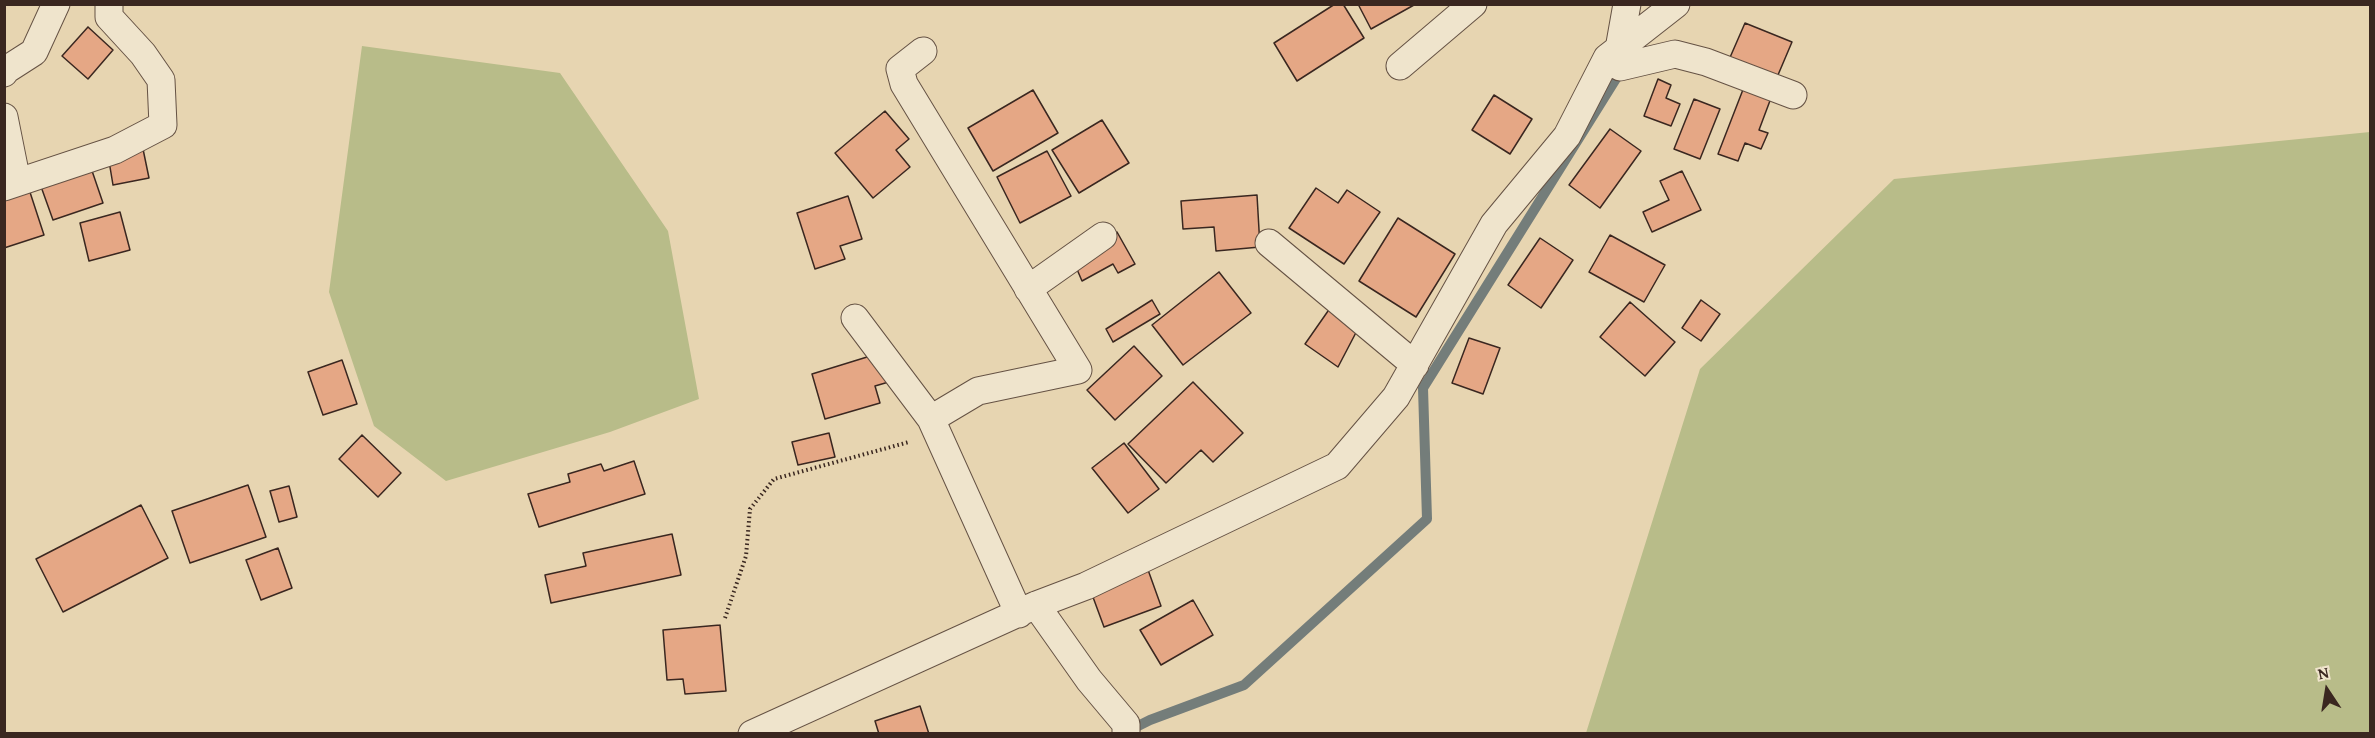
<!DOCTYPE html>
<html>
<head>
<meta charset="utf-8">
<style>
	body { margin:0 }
	#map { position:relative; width:2375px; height:738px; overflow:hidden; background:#e7d5b1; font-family:"Gentium Book Plus",serif }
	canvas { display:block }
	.frame { position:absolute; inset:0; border:6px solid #3a2720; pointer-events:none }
	.north { position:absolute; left:2297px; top:660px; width:60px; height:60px; -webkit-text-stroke:4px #efe4cc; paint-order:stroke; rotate:348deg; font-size:16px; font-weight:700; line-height:24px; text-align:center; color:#3a2720 }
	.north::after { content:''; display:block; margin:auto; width:21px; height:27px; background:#3a2720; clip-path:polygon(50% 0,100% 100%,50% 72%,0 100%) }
</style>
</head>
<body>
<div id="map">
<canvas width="2375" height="738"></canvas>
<div class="frame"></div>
<div class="north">N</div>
</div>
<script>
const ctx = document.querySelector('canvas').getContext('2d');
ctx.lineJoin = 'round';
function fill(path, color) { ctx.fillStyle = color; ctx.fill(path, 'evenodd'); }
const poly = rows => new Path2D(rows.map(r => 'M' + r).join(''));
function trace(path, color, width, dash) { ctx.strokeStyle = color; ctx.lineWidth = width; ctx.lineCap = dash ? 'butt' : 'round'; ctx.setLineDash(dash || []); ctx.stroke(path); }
fill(poly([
	[362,46,560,73,668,231,699,399,610,432,446,481,374,426,329,292],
	[2370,132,2370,733,1586,733,1700,369,1894,179]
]), '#b8bc89');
trace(poly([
	[1128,731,1150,720,1244,685,1427,519,1423,388,1622,69]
]), '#747d7a', 10);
const building = poly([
	[1335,4,1343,4,1364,38,1297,81,1274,43,1335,4],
	[1358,4,1414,4,1414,5,1371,29,1358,4],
	[1745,23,1792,42,1775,82,1728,62,1745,23],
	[88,27,113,50,88,79,62,56,88,27],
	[1658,79,1671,85,1666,98,1680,104,1671,126,1644,116,1658,79],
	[1744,87,1771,98,1759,130,1768,133,1761,149,1745,143,1738,161,1718,154,1744,87],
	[1033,90,1058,133,993,171,968,128,1033,90],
	[1494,95,1532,119,1510,154,1472,130,1494,95],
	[1694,99,1720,109,1700,159,1674,149,1694,99],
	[885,111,909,139,896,150,910,167,873,198,835,153,885,111],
	[1102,120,1129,163,1079,193,1052,150,1102,120],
	[1610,129,1641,151,1600,208,1569,185,1610,129],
	[143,149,149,178,113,185,108,155,143,149],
	[1047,151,1071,196,1020,223,997,177,1047,151],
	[89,162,103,203,53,220,39,181,89,162],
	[1682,171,1701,210,1652,232,1643,212,1669,200,1660,181,1682,171],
	[26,180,44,235,4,248,4,187,26,180],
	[1316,188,1338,203,1347,190,1380,212,1344,264,1289,228,1316,188],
	[1257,195,1260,247,1216,251,1214,227,1183,229,1181,201,1257,195],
	[848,196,862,239,840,246,845,259,815,269,797,213,848,196],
	[120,212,130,250,89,261,80,223,120,212],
	[1398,218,1455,254,1416,317,1359,281,1398,218],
	[1117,232,1135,264,1118,273,1113,264,1082,281,1073,260,1117,232],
	[1610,235,1665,265,1644,302,1589,272,1610,235],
	[1540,238,1573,260,1541,308,1508,285,1540,238],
	[1219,272,1251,313,1183,365,1152,325,1219,272],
	[1152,300,1160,314,1113,342,1106,329,1152,300],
	[1701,300,1720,314,1701,341,1682,328,1701,300],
	[1335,301,1361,323,1338,367,1305,344,1335,301],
	[1630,302,1675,342,1645,376,1600,337,1630,302],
	[1469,338,1500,348,1483,394,1452,383,1469,338],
	[1134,346,1162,376,1115,420,1087,390,1134,346],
	[880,353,899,379,875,386,880,403,825,419,812,374,880,353],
	[342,360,357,404,323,415,308,372,342,360],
	[1193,382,1243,433,1213,462,1201,450,1166,483,1128,444,1193,382],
	[829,433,835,457,798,465,792,442,829,433],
	[362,435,401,473,378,497,339,459,362,435],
	[1124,443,1159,489,1128,513,1092,468,1124,443],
	[634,461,645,494,539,527,528,494,570,482,568,474,601,464,604,471,634,461],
	[248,485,266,537,190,563,172,511,248,485],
	[289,486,297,517,279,522,270,491,289,486],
	[141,505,168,558,63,612,36,559,141,505],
	[672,534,681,575,551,603,545,575,586,566,583,553,672,534],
	[278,548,292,588,261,600,246,560,278,548],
	[1147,567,1161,606,1104,627,1090,589,1147,567],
	[1193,600,1213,635,1161,665,1140,630,1193,600],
	[720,625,726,691,685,694,683,679,667,680,663,630,720,625],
	[920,706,929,734,879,734,875,721,920,706]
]);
fill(building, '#e5a785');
trace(building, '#3a2720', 1.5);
const minor = poly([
	[1619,49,1627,4],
	[923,51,900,69,904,84,1078,370,978,391,931,419],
	[1607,58,1620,67,1675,54,1706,62,1793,95],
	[1400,66,1473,4],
	[4,73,6,70,34,52,56,4],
	[4,117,17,182],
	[4,187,115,150,163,125,161,80,143,54,109,17,109,4],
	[1269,243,1415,365],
	[1028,289,1103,236],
	[855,318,931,419,1019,614],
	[1036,605,1089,680,1126,724,1126,734],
	[752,734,1036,605,1086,586,1337,466,1396,397,1494,224,1567,136,1607,58,1676,4]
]);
trace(minor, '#655244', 29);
trace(poly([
	[725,618,746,556,750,509,774,479,909,442]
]), '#3a2720', 4, [1.5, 3]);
trace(minor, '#efe4cc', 27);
</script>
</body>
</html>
